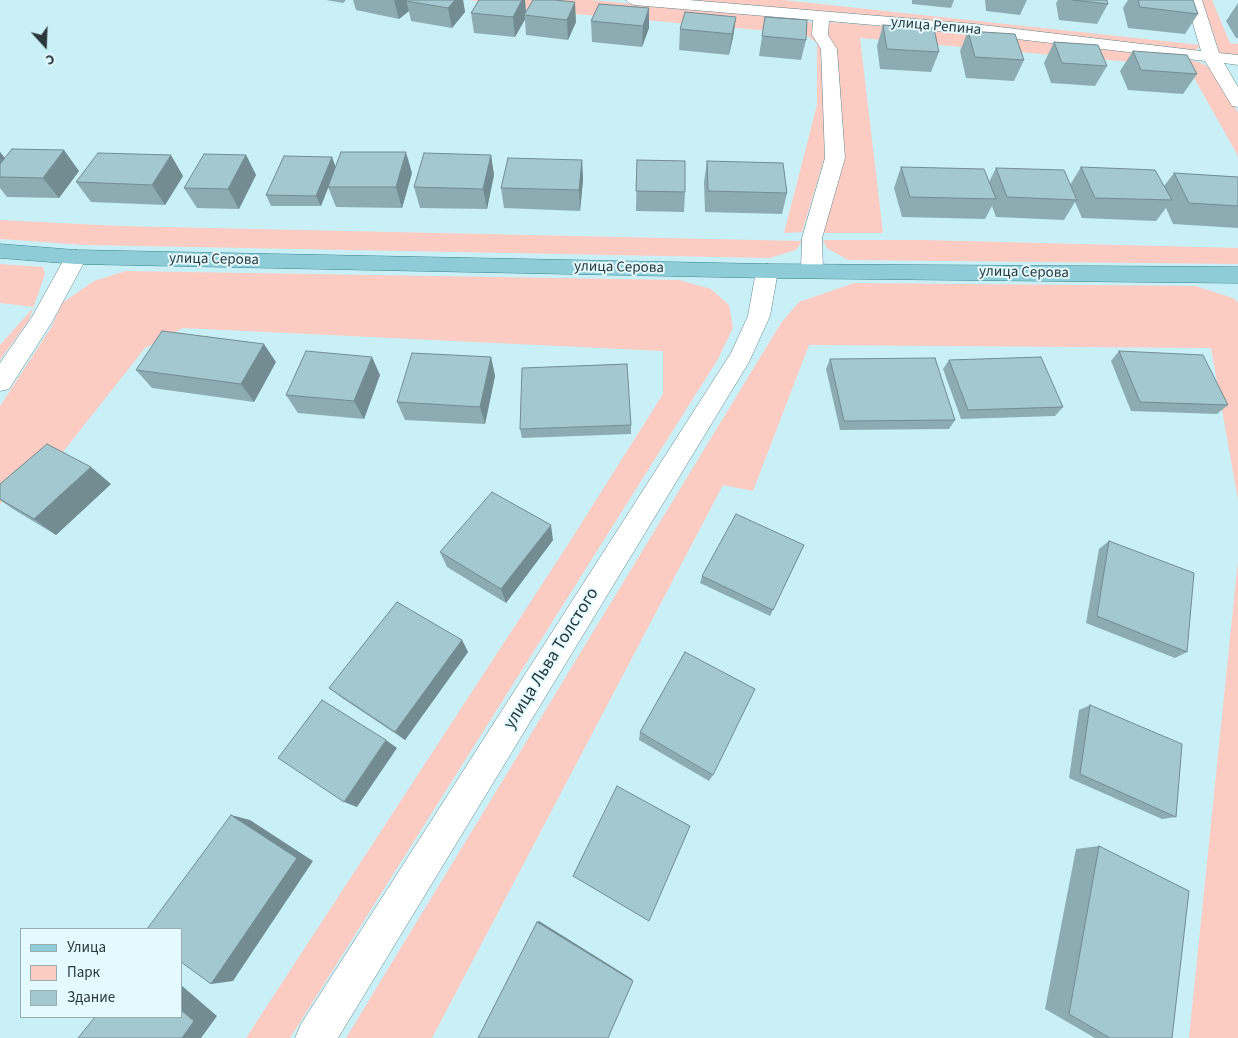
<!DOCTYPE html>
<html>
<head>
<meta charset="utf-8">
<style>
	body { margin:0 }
	#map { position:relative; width:1238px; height:1038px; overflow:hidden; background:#caf0f7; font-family:"Source Sans 3",sans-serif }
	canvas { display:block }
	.legend { position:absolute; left:20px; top:928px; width:162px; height:90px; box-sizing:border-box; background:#e3fafe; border:1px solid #99acb0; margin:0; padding:6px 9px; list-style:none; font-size:15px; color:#29383b }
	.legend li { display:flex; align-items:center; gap:10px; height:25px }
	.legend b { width:25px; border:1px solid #99acb0 }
	.north { position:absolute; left:20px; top:20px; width:50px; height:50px; -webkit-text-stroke:4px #e3fafe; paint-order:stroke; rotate:160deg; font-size:14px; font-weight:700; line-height:20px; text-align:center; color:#29383b }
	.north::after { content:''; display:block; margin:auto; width:18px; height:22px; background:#29383b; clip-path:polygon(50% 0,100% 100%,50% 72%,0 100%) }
</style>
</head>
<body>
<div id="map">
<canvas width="1238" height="1038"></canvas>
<ul class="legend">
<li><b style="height:6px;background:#8ecdd7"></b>Улица</li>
<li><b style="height:14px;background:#fcccc3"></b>Парк</li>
<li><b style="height:14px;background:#a3c8cf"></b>Здание</li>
</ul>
<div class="north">С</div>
</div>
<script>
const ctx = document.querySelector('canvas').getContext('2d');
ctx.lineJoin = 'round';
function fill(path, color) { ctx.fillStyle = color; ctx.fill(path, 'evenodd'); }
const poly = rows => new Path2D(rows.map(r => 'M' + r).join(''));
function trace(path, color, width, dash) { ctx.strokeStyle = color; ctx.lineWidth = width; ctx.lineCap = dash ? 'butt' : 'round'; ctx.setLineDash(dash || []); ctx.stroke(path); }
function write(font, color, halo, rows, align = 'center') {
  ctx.font = font + ' "Source Sans 3",sans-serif'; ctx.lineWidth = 4; ctx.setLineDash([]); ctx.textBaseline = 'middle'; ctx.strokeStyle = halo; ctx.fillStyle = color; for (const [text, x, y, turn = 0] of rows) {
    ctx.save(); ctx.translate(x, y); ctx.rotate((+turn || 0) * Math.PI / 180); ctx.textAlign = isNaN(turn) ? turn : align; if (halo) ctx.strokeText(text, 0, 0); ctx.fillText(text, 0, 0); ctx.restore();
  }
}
fill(poly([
	[469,0,591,0,800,19,812,23,813,33,822,49,825,156,802,232,784,233,817,105,817,43,805,34,529,10],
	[682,0,783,0,1201,45,1194,52],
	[1202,0,1212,0,1230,43,1238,44,1238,56,1220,54],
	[830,22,977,34,1186,59,1201,63,1214,70,1238,113,1238,156,1188,67,860,38,883,233,822,233,842,158,826,37],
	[0,220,120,226,802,241,796,250,770,258,85,245,0,239],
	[823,240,923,240,1238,248,1238,264,848,260,827,248],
	[0,264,43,267,45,274,29,320,0,360,0,345,34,307,0,303],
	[126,271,679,280,711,289,729,305,733,328,718,359,290,1038,246,1038,567,546,663,394,663,351,183,328,145,348,63,452,0,504,0,406,52,326,62,303,94,281],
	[854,283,1195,286,1233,298,1238,302,1238,500,1211,348,809,345,753,491,723,485,432,1038,346,1038,781,323,799,302],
	[1238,561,1238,1038,1189,1038,1235,589]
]), '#fcccc3');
const minor = poly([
	[626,0,689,0,974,24,1201,51,1186,0,1202,0,1219,53,1238,55,1238,65,1224,63,1238,87,1238,107,1232,106,1205,61,974,34,829,21,828,35,837,49,845,158,822,238,823,271,820,276,812,278,804,276,801,271,802,238,825,158,821,49,812,35,813,20,634,5,629,3,626,0],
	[76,250,84,252,87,257,52,322,9,389,0,391,0,363,32,317,68,252,76,250],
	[767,264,775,266,778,271,770,316,749,362,338,1038,295,1038,301,1024,731,353,748,316,756,271,759,266,767,264]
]);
const major = poly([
	[0,244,76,250,767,264,1238,267,1238,283,767,278,76,264,0,258,0,244]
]);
trace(minor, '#61848a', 1);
trace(major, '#3a838f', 1);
fill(minor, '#fff');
fill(major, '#8ecdd7');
fill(poly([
	[326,0,346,0,343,3],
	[353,0,463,0,465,12,452,28,411,21,409,11,399,19,356,10],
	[479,0,525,0,526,12,533,0,576,22,568,40,526,35,525,20,515,37,474,33,471,13],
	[912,0,954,0,951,8,912,4],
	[985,0,1027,0,1020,15,986,11],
	[1058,0,1107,0,1108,4,1097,24,1059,20,1056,3],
	[1128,0,1193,0,1198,14,1185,34,1128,28,1123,8],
	[1238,3,1238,38,1236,38,1226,21],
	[649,8,649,28,642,47,592,42,591,21],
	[736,17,733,37,729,55,679,50,680,29],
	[765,17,806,40,801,60,759,56],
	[883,25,939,52,931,72,880,69,877,46],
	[968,31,1024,60,1014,81,966,78,960,51],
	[1054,42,1107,66,1095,86,1051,83,1044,63],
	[1133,51,1197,74,1183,94,1128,90,1120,71],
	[0,152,5,158,79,171,59,198,7,197,0,188],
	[246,155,256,175,239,209,197,208,184,188],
	[491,155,494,175,487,209,420,208,414,187],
	[332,157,335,167,412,173,402,208,336,207,328,187,321,206,271,206,266,195],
	[582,160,583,180,580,211,504,208,501,188],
	[637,160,685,192,684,212,636,211],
	[707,161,787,193,782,214,705,212,704,182],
	[901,167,989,182,996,168,1070,185,1081,167,1164,186,1174,173,1238,177,1238,228,1173,224,1166,208,1156,221,1082,218,1075,202,1064,220,996,217,992,206,985,219,902,217,894,188],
	[183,176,165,205,91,202,76,182],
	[1119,351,1228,405,1217,414,1131,411,1111,361],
	[491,357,495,376,485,424,405,420,397,402],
	[830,359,955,420,949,429,840,430,826,369],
	[949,360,1063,407,1055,416,961,419,943,369],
	[276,362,254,402,152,388,136,370],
	[380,375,364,419,298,413,286,395],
	[631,425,631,434,522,438,520,429],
	[0,484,111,484,56,535,13,509,0,500],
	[553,540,506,603,447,567,440,552],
	[1109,541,1187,652,1175,658,1086,623,1099,549],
	[804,545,770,616,700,583,702,576],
	[462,640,468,652,405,740,342,698,329,688],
	[1090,705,1176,817,1162,819,1069,778,1079,710],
	[640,732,713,775,709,781,639,740],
	[1099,846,1172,1038,1095,1038,1045,1009,1076,849]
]), '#8cacb2');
fill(poly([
	[394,0,416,0,406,1,409,11,399,19],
	[455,0,463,0,465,12,452,28,448,8],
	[522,0,525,0,526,15,524,15,525,19,515,37,513,17],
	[575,2,576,22,568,40,567,20],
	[649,8,649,28,642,47,643,26],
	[736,17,733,37,729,55,732,34],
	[64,150,79,171,59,198,43,178],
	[0,152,10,165,0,177],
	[406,152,412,173,402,208,396,187],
	[171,155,183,176,165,205,152,185],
	[246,155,256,175,239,209,228,189],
	[491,155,494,175,487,209,483,189],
	[332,157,336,168,321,206,316,196],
	[582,160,583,180,580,211,579,190],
	[264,344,276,362,254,402,241,384],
	[372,357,380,375,364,419,354,401],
	[491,357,495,376,485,424,480,407],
	[91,467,111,484,56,535,34,519],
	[551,525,553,540,506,603,501,589],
	[462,640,468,652,405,740,395,732],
	[386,740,397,748,357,807,344,802],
	[231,815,250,820,313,861,233,981,211,984],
	[539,921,632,979,633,981,537,922],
	[181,985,217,1016,201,1038,182,1038]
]), '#728c91');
const building = poly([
	[407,0,455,0,448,8,406,1,407,0],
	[479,0,522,0,513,17,471,13,479,0],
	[533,0,554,0,575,2,567,20,524,15,533,0],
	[1073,0,1107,0,1108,4,1073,0],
	[1138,0,1193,0,1198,14,1140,7,1138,0],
	[599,4,649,8,643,26,591,21,599,4],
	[685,12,736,17,732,34,680,29,685,12],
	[765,17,807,20,806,40,762,36,765,17],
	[883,25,934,28,939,52,887,49,883,25],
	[968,31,1015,34,1024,60,975,57,968,31],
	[1054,42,1098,45,1107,66,1062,63,1054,42],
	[1133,51,1187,55,1197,74,1141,70,1133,51],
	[12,149,64,150,43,178,0,177,0,164,12,149],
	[341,152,406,152,396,187,328,187,341,152],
	[98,153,171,155,152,185,76,182,98,153],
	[424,153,491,155,483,189,414,187,424,153],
	[204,154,246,155,228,189,184,188,204,154],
	[284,156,332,157,316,196,266,195,284,156],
	[508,158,582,160,579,190,501,188,508,158],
	[637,160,685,161,685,192,636,191,637,160],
	[707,161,783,163,787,193,708,191,707,161],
	[901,167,984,169,996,199,910,197,901,167],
	[1081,167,1155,170,1172,200,1095,198,1081,167],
	[996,168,1064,170,1077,200,1007,197,996,168],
	[1174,173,1238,177,1238,206,1189,203,1174,173],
	[162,331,264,344,241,384,136,370,162,331],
	[306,351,372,357,354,401,286,395,306,351],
	[1119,351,1203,355,1228,405,1140,402,1119,351],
	[412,353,491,357,480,407,397,402,412,353],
	[1041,357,1063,407,968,410,949,360,1041,357],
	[935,358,955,420,844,421,830,359,935,358],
	[627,364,631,425,520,429,522,368,627,364],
	[47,444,91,467,34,519,0,499,0,484,47,444],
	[492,492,551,525,501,589,440,552,492,492],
	[736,514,804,545,773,610,702,576,736,514],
	[1109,541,1194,573,1187,652,1097,616,1109,541],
	[397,602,462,640,395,732,329,688,397,602],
	[685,652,755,689,713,775,640,732,685,652],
	[322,700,386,740,344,802,278,758,322,700],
	[1090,705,1182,744,1176,817,1080,774,1090,705],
	[617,786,690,826,649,921,573,876,617,786],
	[231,815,297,858,211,984,181,962,181,929,147,929,231,815],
	[1099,846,1189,891,1172,1038,1110,1038,1069,1014,1099,846],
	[537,922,633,981,608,1038,478,1038,537,922],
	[181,1010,194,1021,182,1038,78,1038,95,1017,181,1017,181,1010]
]);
fill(building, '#a3c8cf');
trace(building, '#728c91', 1);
write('15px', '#29383b', '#e3fafe', [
	["улица Репина",936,27,5],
	["улица Серова",214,260,1],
	["улица Серова",619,268,1],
	["улица Серова",1024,273,1]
]);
write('18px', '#29383b', '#e3fafe', [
	["улица Льва Толстого",552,659,-58]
]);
</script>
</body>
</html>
